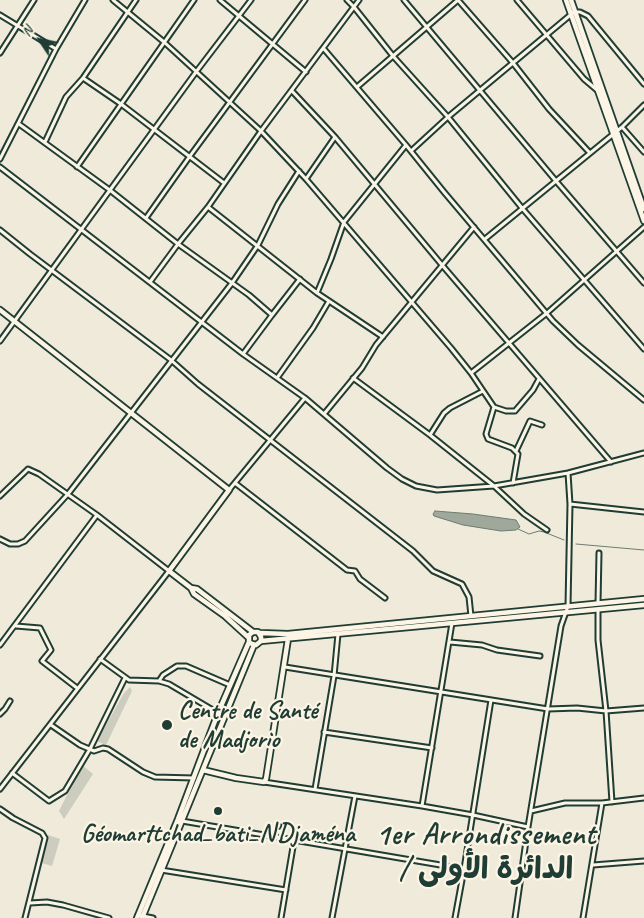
<!DOCTYPE html>
<html>
<head>
<meta charset="utf-8">
<style>
	body { margin:0 }
	#map { position:relative; width:644px; height:918px; overflow:hidden; background:#efeada; font-family:Caveat,sans-serif }
	canvas { display:block }
	.north { position:absolute; left:15px; top:15px; width:50px; height:50px; -webkit-text-stroke:4px #fcf5e5; paint-order:stroke; rotate:304deg; font-size:14px; font-weight:700; line-height:20px; text-align:center; color:#1f3d34 }
	.north::after { content:''; display:block; margin:auto; width:18px; height:22px; background:#1f3d34; clip-path:polygon(50% 0,100% 100%,50% 72%,0 100%) }
</style>
</head>
<body>
<div id="map">
<canvas width="644" height="918"></canvas>
<div class="north">N</div>
</div>
<script>
const ctx = document.querySelector('canvas').getContext('2d');
ctx.lineJoin = 'round';
function fill(path, color) { ctx.fillStyle = color; ctx.fill(path, 'evenodd'); }
const poly = rows => new Path2D(rows.map(r => 'M' + r).join(''));
function trace(path, color, width, dash) { ctx.strokeStyle = color; ctx.lineWidth = width; ctx.lineCap = dash ? 'butt' : 'round'; ctx.setLineDash(dash || []); ctx.stroke(path); }
function write(font, color, halo, rows, align = 'center') {
  ctx.font = font + ' Caveat,"Playpen Sans Arabic",sans-serif'; ctx.lineWidth = 4.5; ctx.setLineDash([]); ctx.textBaseline = 'middle'; ctx.strokeStyle = halo; ctx.fillStyle = color; for (const [text, x, y, turn = 0] of rows) {
    ctx.save(); ctx.translate(x, y); ctx.rotate((+turn || 0) * Math.PI / 180); ctx.textAlign = isNaN(turn) ? turn : align; if (halo) ctx.strokeText(text, 0, 0); ctx.fillText(text, 0, 0); ctx.restore();
  }
}
fill(poly([
	[130,687,132,691,106,745,97,741,124,693],
	[82,765,93,774,64,819,59,811],
	[48,835,60,839,52,866,42,863]
]), '#cccdbf');
const water = poly([
	[435,511,473,514,516,520,520,527,516,530,501,531,463,525,434,516,433,514,435,511]
]);
fill(water, '#9fa89a');
trace(water, '#6c7d71', 1);
trace(poly([
	[518,529,529,534,539,531,544,532,564,540],
	[576,544,644,550]
]), '#6c7d71', 1);
const minor = poly([
	[113,0,164,42,261,131,306,179,451,348,471,373,494,407,486,434,488,439,512,448,518,454,513,483],
	[220,0,306,72],
	[347,0,354,7,393,56,448,117,522,208,644,349],
	[404,0,556,181,644,283],
	[458,0,513,63,549,109,589,152],
	[517,0,584,79,597,90],
	[0,15,56,49],
	[324,49,406,145,444,192,553,321,578,345,644,400],
	[0,53,34,0],
	[83,78,121,104,224,183],
	[357,87,458,0],
	[292,91,335,137,442,265,611,462],
	[19,124,111,191,178,244,249,295,272,315,243,354],
	[622,127,644,152],
	[45,142,66,97,83,78,136,0],
	[411,151,448,117,574,12,580,12,588,16,644,84],
	[0,159,56,49,85,0],
	[0,167,243,354,305,398,387,468,402,479,416,486,437,490,494,486,568,473,644,453],
	[77,167,194,0],
	[306,179,335,137],
	[208,207,317,293],
	[146,218,190,156,305,0],
	[0,230,30,254,171,360,198,384,413,551,433,571,462,584,469,597,471,616],
	[485,239,622,127,644,105],
	[150,282,178,244,208,207,261,131,359,0],
	[272,315,300,279],
	[383,337,317,293,331,259,344,222,406,145],
	[0,341,196,72,251,0],
	[471,373,547,313,644,227],
	[277,378,313,328,329,301],
	[353,378,430,435,494,486,524,514,547,530],
	[494,407,506,411,515,411,533,390,539,379],
	[324,414,362,368,376,345,474,227],
	[430,435,444,413,450,408,483,391],
	[516,451,530,421,542,425],
	[235,483,347,570,355,571,360,579,385,598],
	[229,490,305,398],
	[0,496,28,469,39,474,97,515,169,571,0,789],
	[570,504,644,512],
	[0,539,10,544,18,544,25,541,68,494,232,283,258,245,278,204,299,171],
	[598,603,599,553],
	[598,611,598,640,606,711,612,802],
	[16,626,40,628,51,650,42,661,77,688],
	[450,642,482,645,497,650,540,656],
	[0,645,97,515],
	[100,659,129,680,159,681,169,684,218,713],
	[285,667,548,709,577,708,606,711,644,708],
	[159,681,163,675,177,666,186,666,230,685],
	[0,714,5,709,10,701],
	[51,725,80,745,94,751,103,748,108,749,143,772,155,777,194,778],
	[324,732,432,748],
	[12,773,49,801,65,791,90,749,125,678],
	[264,782,422,806,473,815,528,827,561,626,568,606,570,504,568,473],
	[315,789,334,676,338,634],
	[422,806,452,623],
	[0,809,13,818,42,833,45,838,25,918],
	[531,811,565,803,602,803,644,798],
	[182,821,464,869,491,700],
	[593,865,644,861],
	[161,870,286,890],
	[30,903,47,902,63,905,109,918],
	[138,915,153,918],
	[281,918,294,841],
	[332,918,355,796],
	[455,918,464,869],
	[515,918,528,827],
	[583,918,602,803]
]);
const tertiary = poly([
	[566,0,644,221],
	[571,0,644,209],
	[0,310,229,490,169,571,191,588,194,594,225,616,248,637],
	[191,588,197,589,253,632],
	[260,633,288,634,644,599],
	[261,641,261,637,258,632,253,632,249,635,249,642,252,644,256,645,261,641,644,605],
	[203,770,236,778,264,782,266,779,288,639],
	[137,918,178,819,218,713,249,642],
	[142,918,254,645]
]);
trace(minor, '#1f3d34', 7);
trace(tertiary, '#1f3d34', 8);
trace(minor, '#fcf5e5', 3);
trace(tertiary, '#fcf5e5', 4.5);
for (const [x, y, r, color] of [
	[167,725,6,"#1f3d34"],
	[218,811,5,"#1f3d34"]
]) { const dot = new Path2D(); dot.arc(x, y, r, 0, 2 * Math.PI); ctx.fillStyle = color; ctx.fill(dot); trace(dot, '#fcf5e5', 2); }
write('bold 25px', '#1f3d34', '#fcf5e5', [
	["Centre de Santé",178,711],
	["de Madjorio",178,740],
	["Géomarttchad_bati_N'Djaména",218,834,"center"]
], 'left');
ctx.letterSpacing = '1px';
write('bold 30px', '#1f3d34', '#fcf5e5', [
	["1er Arrondissement",486,836],
	["/ الدائرة الأولى",486,870]
]);
ctx.letterSpacing = '0px';
</script>
</body>
</html>
